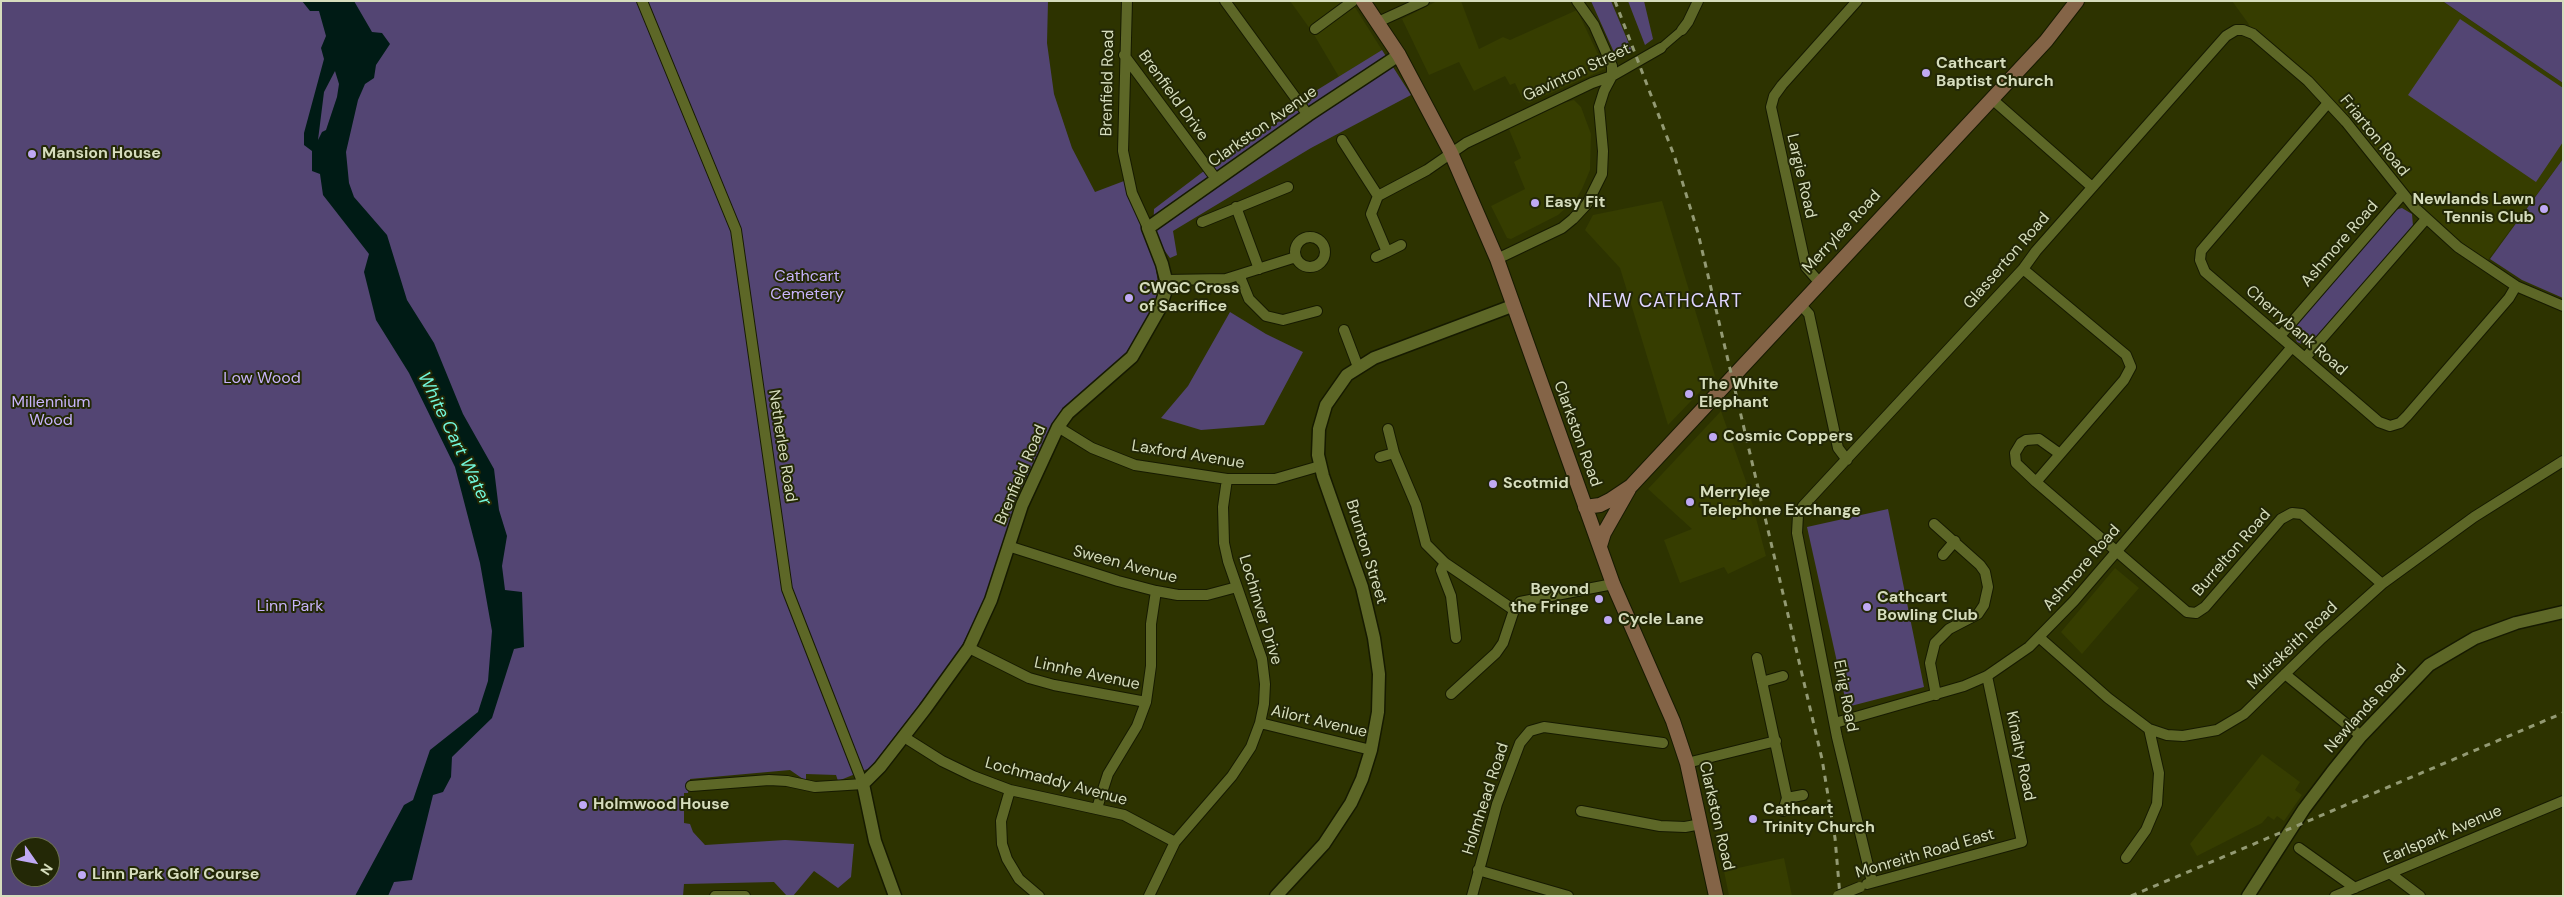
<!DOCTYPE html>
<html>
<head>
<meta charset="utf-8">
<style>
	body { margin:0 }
	#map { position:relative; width:2564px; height:897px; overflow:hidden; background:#2d3300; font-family:"DM Sans",sans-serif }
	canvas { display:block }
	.frame { position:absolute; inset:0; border:2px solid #d6ddbd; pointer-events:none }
	.north { position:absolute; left:10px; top:837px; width:50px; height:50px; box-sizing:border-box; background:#232806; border:1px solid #6b704f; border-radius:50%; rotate:123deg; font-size:14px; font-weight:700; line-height:20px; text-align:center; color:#d6ddbd }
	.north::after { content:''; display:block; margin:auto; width:18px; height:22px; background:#bfa9f4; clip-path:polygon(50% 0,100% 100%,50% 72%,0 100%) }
</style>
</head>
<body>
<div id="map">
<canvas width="2564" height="897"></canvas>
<div class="frame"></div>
<div class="north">N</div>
</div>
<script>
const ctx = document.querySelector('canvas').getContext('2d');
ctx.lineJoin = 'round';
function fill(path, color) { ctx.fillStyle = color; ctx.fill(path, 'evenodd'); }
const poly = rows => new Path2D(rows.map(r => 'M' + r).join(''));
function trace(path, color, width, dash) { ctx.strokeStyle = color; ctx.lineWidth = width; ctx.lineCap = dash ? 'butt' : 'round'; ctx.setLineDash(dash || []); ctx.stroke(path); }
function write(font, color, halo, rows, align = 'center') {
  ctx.font = font + ' "DM Sans",sans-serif'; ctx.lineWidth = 4; ctx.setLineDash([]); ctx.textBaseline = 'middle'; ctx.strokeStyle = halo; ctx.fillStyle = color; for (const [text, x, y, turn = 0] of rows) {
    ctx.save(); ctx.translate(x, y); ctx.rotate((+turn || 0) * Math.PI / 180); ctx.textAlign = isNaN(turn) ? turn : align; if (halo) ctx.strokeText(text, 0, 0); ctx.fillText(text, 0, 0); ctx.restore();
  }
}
fill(poly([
	[1290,1,1351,1,1382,50,1339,77,1313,33],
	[1437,1,1461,1,1479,49,1503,37,1510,40,1577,10,1605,69,1529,103,1523,100,1515,83,1510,85,1505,76,1474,91,1459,62,1429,75,1402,19],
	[2232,1,2442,1,2563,83,2563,159,2484,265,2425,218,2346,122,2253,34,2248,23],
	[1574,100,1581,107,1591,134,1590,170,1582,189,1576,199,1558,215,1511,239,1507,238,1491,206,1525,189,1514,162,1521,158,1508,127,1560,104],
	[1662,201,1715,376,1668,425,1620,268,1585,230,1593,215],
	[1721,411,1747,484,1766,556,1728,574,1724,567,1680,583,1664,540,1692,529,1648,489],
	[2115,568,2139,588,2082,654,2061,632],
	[2262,754,2300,782,2295,790,2302,795,2284,821,2277,816,2274,820,2268,816,2262,823,2197,856,2190,844],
	[1784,858,1792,896,1729,896,1724,871]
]), '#363d00');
fill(poly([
	[1,1,1048,1,1047,43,1054,94,1072,148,1095,192,1124,181,1155,262,1159,291,1152,313,1122,359,1072,400,1055,423,985,600,956,657,870,768,838,781,836,775,806,774,806,781,790,770,690,779,688,793,684,793,684,823,690,824,693,832,705,845,785,840,854,844,851,877,838,888,814,871,793,896,787,896,774,882,684,884,683,896,1,896],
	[20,847,50,847,50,877,20,877],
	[1591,1,1611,1,1632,51,1617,59],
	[1628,1,1644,1,1653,39,1645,45],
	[2442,1,2563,1,2563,83,2444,2],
	[2460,19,2563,88,2563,142,2536,182,2408,95],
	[1382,50,1411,95,1311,148,1173,231,1177,255,1170,258,1153,235,1154,209,1221,158,1310,102,1309,95],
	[2563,159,2563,298,2522,280,2490,259],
	[2402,208,2412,214,2413,226,2313,342,2304,345,2297,342,2294,335,2295,326,2395,210],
	[1230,312,1266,334,1303,352,1264,425,1201,430,1161,418,1188,386],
	[1888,509,1924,687,1847,707,1807,527]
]), '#534573');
fill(poly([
	[302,1,354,1,372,32,382,33,390,44,376,65,374,78,365,84,358,100,346,152,349,183,354,197,387,235,407,300,434,343,463,414,494,469,499,510,507,536,502,566,505,590,522,592,524,647,514,649,492,718,452,757,451,777,443,792,433,795,412,880,394,882,388,896,355,896,404,805,413,800,430,750,478,712,488,681,492,631,480,563,455,467,409,373,376,320,364,272,369,254,323,195,320,174,312,171,312,151,304,145,304,133,324,59,321,48,326,36,319,11,310,11],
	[335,71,339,84,337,97,326,130,322,132,318,140,324,92]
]), '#001b15');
const pedestrian = poly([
	[1661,48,1682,30]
]);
const minor = poly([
	[642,1,736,230,787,589,863,784,815,787,787,781,769,780,691,786],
	[1127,1,1123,151,1132,193,1148,228],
	[1225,1,1308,115],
	[1378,22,1424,1],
	[1315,29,1353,1],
	[1682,30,1688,22,1698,1],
	[1124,55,1216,179],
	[1992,99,2092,187],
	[2328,103,2206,245,2201,251,2200,260,2205,272,2379,422,2390,426,2400,423,2407,416,2509,298,2516,286],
	[1342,140,1378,196,1427,170,1466,143,1592,83,1612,76,1661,48],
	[1236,207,1259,269],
	[1202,222,1288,187],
	'1295 252a15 15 0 1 1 30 0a15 15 0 1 1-30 0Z',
	[1387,252,1401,245],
	[1376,257,1387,252,1371,214,1378,196],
	[1497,259,1562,228,1573,219,1587,204,1602,174,1603,151,1599,107,1604,91,1612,76,1612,66,1594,25,1577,1],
	[2023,269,2126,355,2131,367,2124,380,2036,482,2187,612,2196,613,2205,607,2281,519,2292,513,2302,514,2382,584],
	[1240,277,1249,299,1266,316,1283,320,1317,311],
	[1166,280,1226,279,1296,257],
	[1819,282,1806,267,1771,107,1774,96,1782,85,1857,1],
	[1800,304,1809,314,1838,448,1847,460],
	[1344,330,1358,367],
	[2280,336,2402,195],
	[2305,358,2426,219],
	[1058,427,1092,448,1135,465,1227,479,1275,479,1320,466],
	[1388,429,1394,453,1416,505,1426,544,1445,563,1514,610],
	[1380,457,1394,453],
	[2036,482,2016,463,2015,453,2021,443,2026,440,2039,439,2060,454],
	[1934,524,1980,565,1985,572,1988,587,1984,605,1978,614,1949,629,1935,643,1930,663,1936,695],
	[1008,546,1118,581,1156,591,1178,595,1207,595,1237,587],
	[1943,555,1955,541],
	[1445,563,1441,570,1451,596,1456,638],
	[2040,638,2108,698,2149,729,2167,735,2183,736,2217,730,2244,714,2322,638,2382,584,2474,517,2563,461],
	[969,648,1029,678,1054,685,1146,702],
	[1757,658,1787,798,1783,811],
	[2285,674,2361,736],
	[1762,682,1783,676],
	[1451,694,1496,653,1503,643,1514,610,1520,602,1613,584],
	[1260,723,1371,750],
	[1835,723,1964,686,1987,676,2029,647,2074,601,2292,347],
	[904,737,942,761,973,776,1010,790,1124,815,1175,842],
	[1687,763,1776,741],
	[1010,790,1001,821,1002,844,1007,859,1019,879,1039,896],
	[1787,798,1803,795],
	[1097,808,1108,774,1137,726,1146,702,1151,666,1151,624,1156,591],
	[1581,811,1660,826,1685,827,1701,824],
	[2299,848,2355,888],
	[2126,858,2146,830,2157,804,2159,773,2149,729],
	[1478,870,1568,896],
	[2391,874,2420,896],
	[1872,882,1837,737,1797,533,1798,515,1803,506,2023,269,2036,251,2226,36,2236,30,2243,30,2253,34,2308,81,2346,122,2414,207,2458,247,2516,286,2563,306],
	[1867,884,2022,842,1987,676],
	[715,896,745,896],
	[1149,896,1175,842,1232,776,1251,747,1260,723,1264,704,1265,684,1262,659,1228,561,1224,543,1223,507,1227,479],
	[1472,896,1497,804,1520,743,1530,731,1544,727,1663,743],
	[2335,896,2563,801]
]);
const tertiary = poly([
	[895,896,875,841,863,784,880,767,925,709,969,648,991,600,1022,505,1058,427,1068,413,1132,357,1160,308,1165,293,1166,280,1162,264,1148,228,1308,115,1399,55],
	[1276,896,1324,844,1351,803,1362,779,1371,750,1378,712,1379,674,1374,638,1362,587,1323,476,1318,455,1319,429,1326,405,1347,375,1374,358,1512,306],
	[2248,896,2304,809,2332,772,2361,736,2429,665,2475,638,2516,623,2563,612]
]);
const secondary = poly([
	[1363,1,1399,55,1451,153,1497,259,1613,584,1673,721,1687,763,1716,896],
	[1585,507,1600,505,1610,500,1631,486,2046,41,2077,1],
	[1600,546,1604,533,1629,489]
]);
trace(pedestrian, '#161a00', 10);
trace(minor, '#161a00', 12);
trace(tertiary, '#161a00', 15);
trace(secondary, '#161a00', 16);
trace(pedestrian, '#5d6727', 8);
trace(minor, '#5d6727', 10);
trace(tertiary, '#5d6727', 12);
trace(secondary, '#846447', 14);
trace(poly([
	[1615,1,1675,158,1698,233,1822,759,1835,838,1840,896],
	[2131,896,2563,713]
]), '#939a73', 3, [6, 6]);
const minorBridge = poly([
	[1838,896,1860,887]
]);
trace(minorBridge, '#161a00', 12, []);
trace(minorBridge, '#5d6727', 10);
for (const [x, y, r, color] of [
	[1926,73,5,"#bfa9f4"],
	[32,154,5,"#bfa9f4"],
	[1535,203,5,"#bfa9f4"],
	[2544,209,5,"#bfa9f4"],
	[1129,298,5,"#bfa9f4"],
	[1689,394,5,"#bfa9f4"],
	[1713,437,5,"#bfa9f4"],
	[1493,484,5,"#bfa9f4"],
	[1690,502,5,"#bfa9f4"],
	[1599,599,5,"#bfa9f4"],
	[1867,607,5,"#bfa9f4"],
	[1608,620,5,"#bfa9f4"],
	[583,805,5,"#bfa9f4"],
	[1753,819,5,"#bfa9f4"],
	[82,875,5,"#bfa9f4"]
]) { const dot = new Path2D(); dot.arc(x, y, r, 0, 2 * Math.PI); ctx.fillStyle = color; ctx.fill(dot); trace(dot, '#232806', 2); }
write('bold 16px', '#d6ddbd', '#232806', [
	["Cathcart",1936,64],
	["Baptist Church",1936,82],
	["Mansion House",42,154],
	["Newlands Lawn",2534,200,"right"],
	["Tennis Club",2534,218,"right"],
	["Easy Fit",1545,203],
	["CWGC Cross",1139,289],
	["of Sacrifice",1139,307],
	["The White",1699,385],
	["Elephant",1699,403],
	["Cosmic Coppers",1723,437],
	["Scotmid",1503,484],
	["Merrylee",1700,493],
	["Telephone Exchange",1700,511],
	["Beyond",1589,590,"right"],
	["the Fringe",1589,608,"right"],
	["Cathcart",1877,598],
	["Bowling Club",1877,616],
	["Cycle Lane",1618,620],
	["Holmwood House",593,805],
	["Cathcart",1763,810],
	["Trinity Church",1763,828],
	["Linn Park Golf Course",92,875]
], 'left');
write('16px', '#d6ddbd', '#232806', [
	["Gavinton Street",1577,73,-25],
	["Brenfield Road",1108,83,-89],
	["Brenfield Drive",1173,96,54],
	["Clarkston Avenue",1263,127,-35],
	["Friarton Road",2374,136,51],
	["Largie Road",1801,176,77],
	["Merrylee Road",1842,232,-47],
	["Ashmore Road",2340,244,-49],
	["Glasserton Road",2007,261,-49],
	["Cherrybank Road",2296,331,41],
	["Clarkston Road",1577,434,70],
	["Netherlee Road",782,446,81],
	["Laxford Avenue",1188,455,9],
	["Brenfield Road",1021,475,-67],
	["Brunton Street",1366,552,73],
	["Burrelton Road",2232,553,-49],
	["Sween Avenue",1125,565,15],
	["Ashmore Road",2082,568,-49],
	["Lochinver Drive",1260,610,73],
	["Muirskeith Road",2293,646,-44],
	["Linnhe Avenue",1087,674,12],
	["Elrig Road",1845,696,79],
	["Newlands Road",2366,709,-48],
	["Ailort Avenue",1319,722,13],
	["Kinalty Road",2020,756,78],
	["Lochmaddy Avenue",1056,782,15],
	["Holmhead Road",1486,799,-72],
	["Clarkston Road",1716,816,77],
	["Earlspark Avenue",2443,835,-23],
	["Monreith Road East",1925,854,-16]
]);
write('16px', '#c8b4fb', '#232806', [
	["Cathcart",807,277],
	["Cemetery",807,295],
	["Low Wood",262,379],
	["Millennium",51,403],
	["Wood",51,421],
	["Linn Park",290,607]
]);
write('italic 18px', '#72f7db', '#232806', [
	["White Cart Water",454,439,64]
]);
ctx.letterSpacing = '1px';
write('19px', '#dfd4ff', '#232806', [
	["NEW CATHCART",1665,302]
]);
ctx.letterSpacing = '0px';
</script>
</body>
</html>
